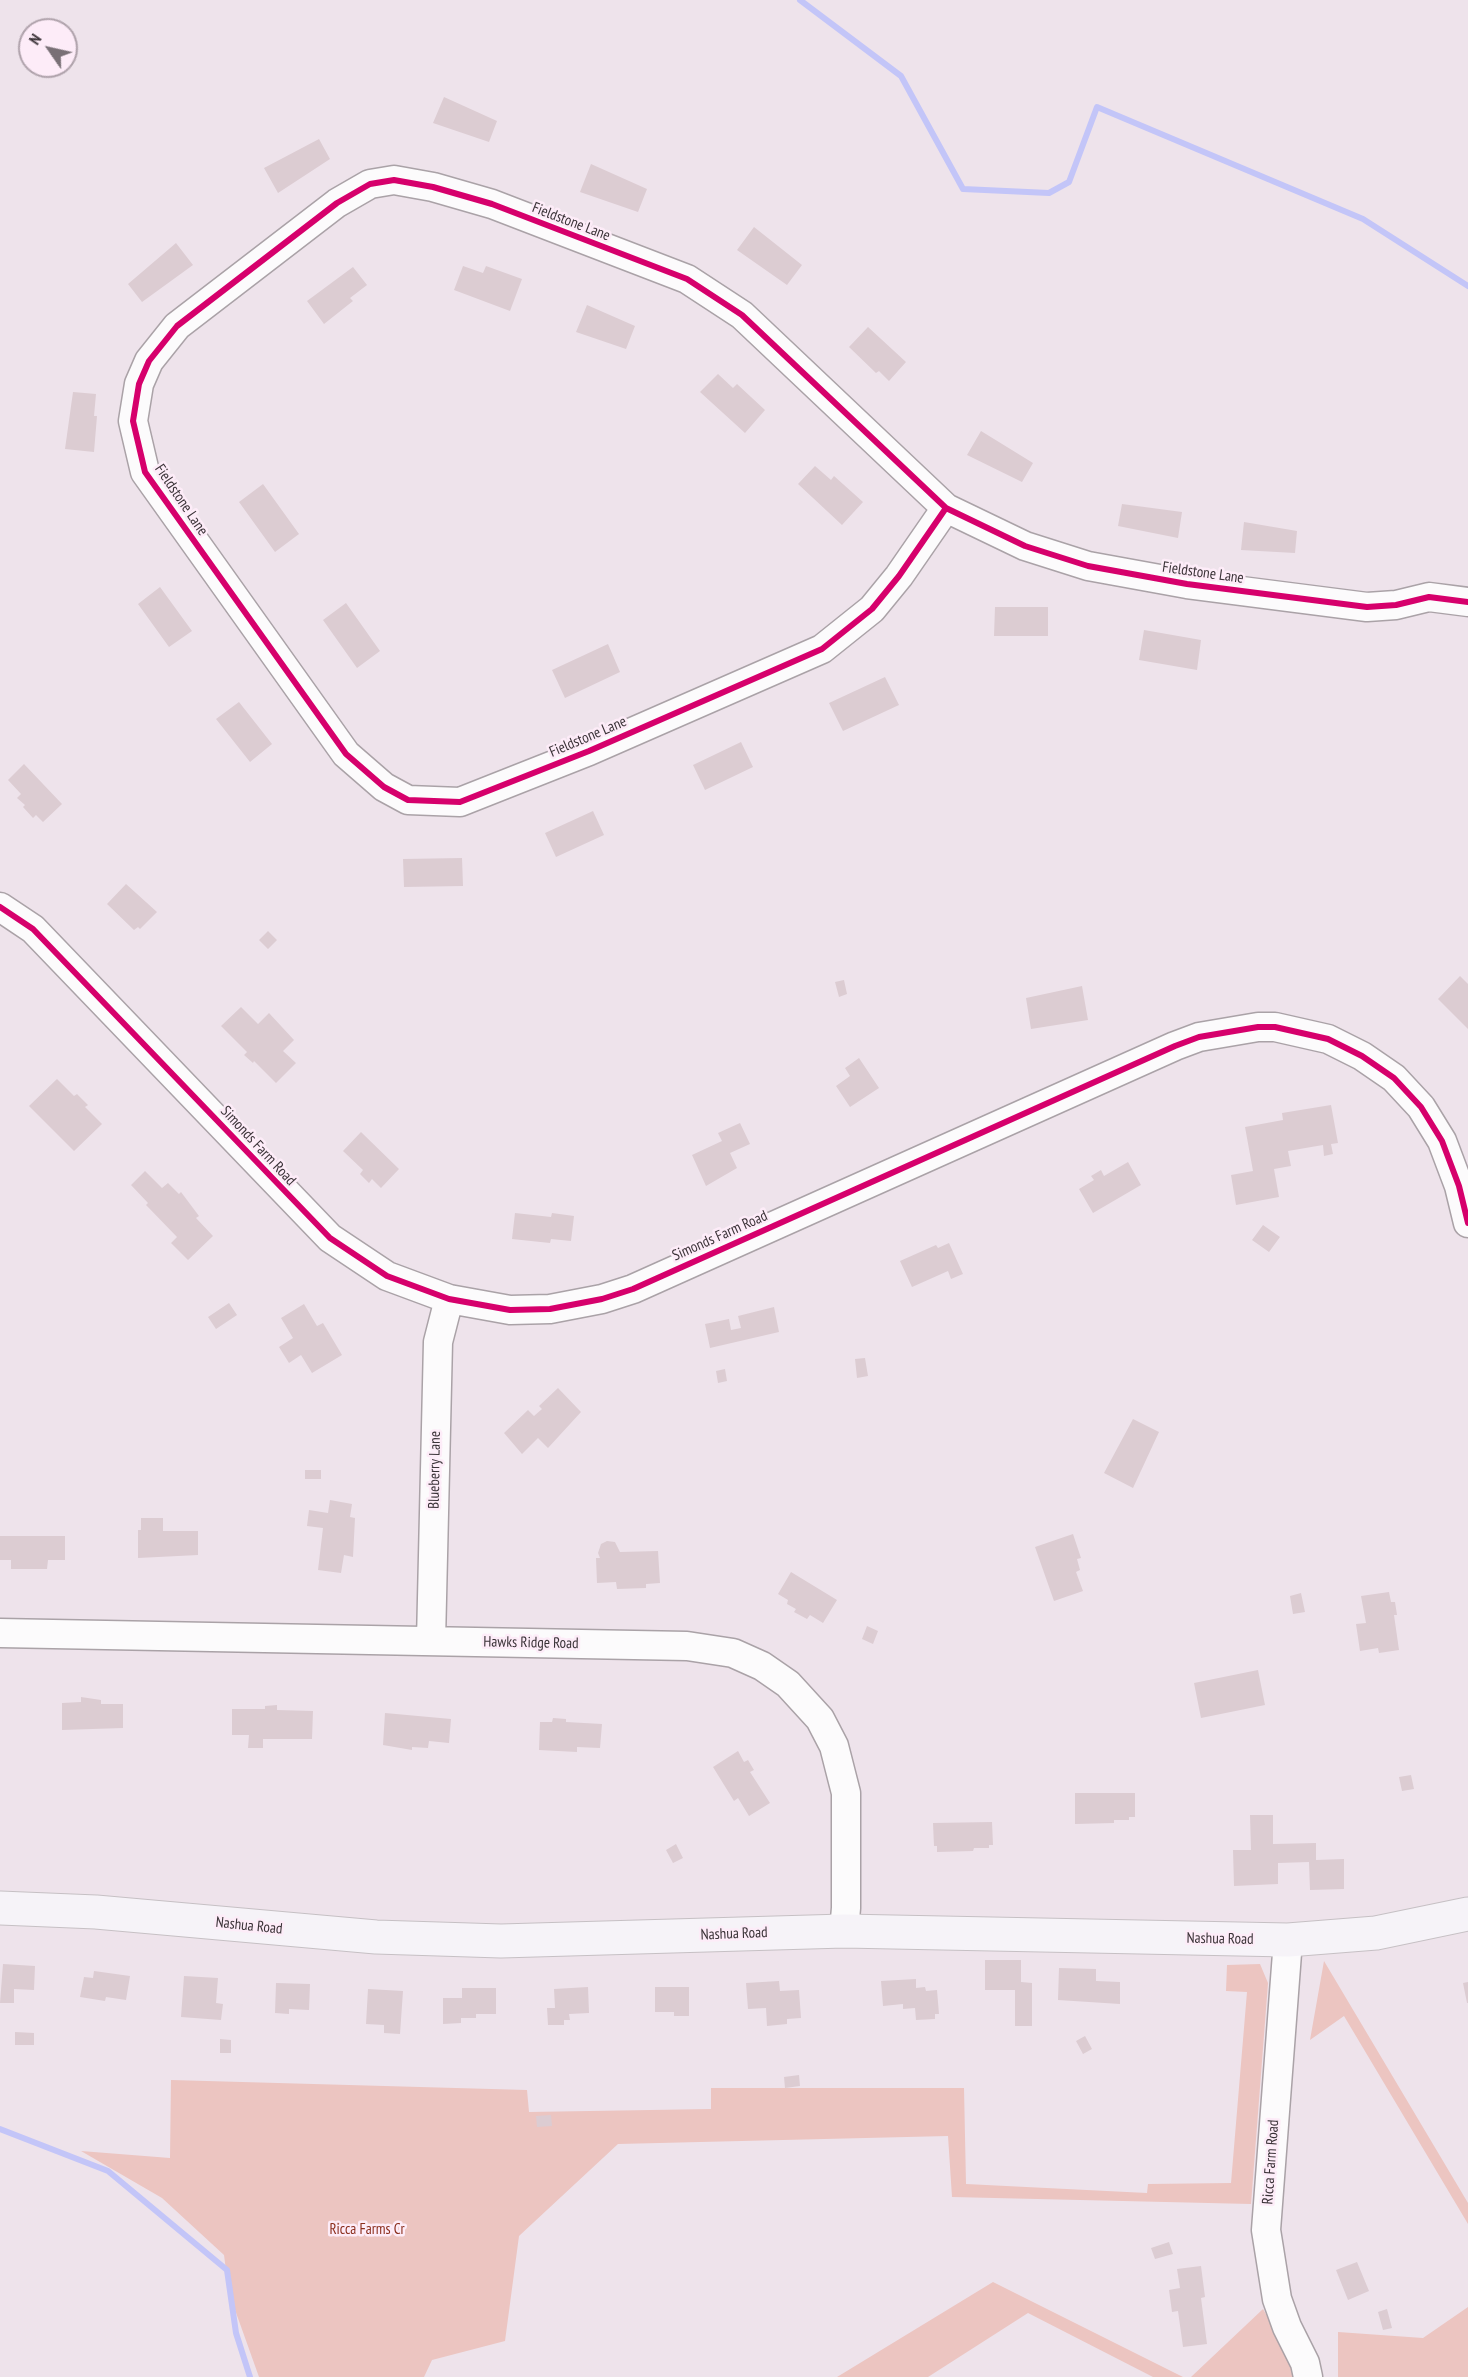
<!DOCTYPE html>
<html>
<head>
<meta charset="utf-8">
<style>
	body { margin:0 }
	#map { position:relative; width:1468px; height:2377px; overflow:hidden; background:#eee3eb; font-family:"PT Sans Narrow",sans-serif }
	canvas { display:block }
	.north { position:absolute; left:18px; top:18px; width:60px; height:60px; box-sizing:border-box; background:#fdecf8; border:2px solid #afa2ab; border-radius:50%; rotate:304deg; font-size:16px; font-weight:700; line-height:24px; text-align:center; color:#3a3237 }
	.north::after { content:''; display:block; margin:auto; width:21px; height:27px; background:#797076; clip-path:polygon(50% 0,100% 100%,50% 72%,0 100%) }
</style>
</head>
<body>
<div id="map">
<canvas width="1468" height="2377"></canvas>
<div class="north">N</div>
</div>
<script>
const ctx = document.querySelector('canvas').getContext('2d');
ctx.lineJoin = 'round';
function fill(path, color) { ctx.fillStyle = color; ctx.fill(path, 'evenodd'); }
const poly = rows => new Path2D(rows.map(r => 'M' + r).join(''));
function trace(path, color, width, dash) { ctx.strokeStyle = color; ctx.lineWidth = width; ctx.lineCap = dash ? 'butt' : 'round'; ctx.setLineDash(dash || []); ctx.stroke(path); }
function write(font, color, halo, rows, align = 'center') {
  ctx.font = font + ' "PT Sans Narrow",sans-serif'; ctx.lineWidth = 5; ctx.setLineDash([]); ctx.textBaseline = 'middle'; ctx.strokeStyle = halo; ctx.fillStyle = color; for (const [text, x, y, turn = 0] of rows) {
    ctx.save(); ctx.translate(x, y); ctx.rotate((+turn || 0) * Math.PI / 180); ctx.textAlign = isNaN(turn) ? turn : align; if (halo) ctx.strokeText(text, 0, 0); ctx.fillText(text, 0, 0); ctx.restore();
  }
}
fill(poly([
	[1324,1961,1468,2203,1468,2224,1344,2016,1310,2040],
	[1260,1964,1268,1983,1251,2204,952,2197,948,2136,618,2144,519,2236,505,2341,432,2360,424,2377,259,2377,229,2293,224,2255,162,2198,81,2151,170,2158,171,2080,527,2090,529,2112,711,2109,711,2088,964,2088,966,2184,1147,2193,1148,2184,1231,2183,1247,1992,1226,1991,1227,1965],
	[993,2282,1183,2377,1153,2377,1028,2313,928,2377,837,2377],
	[1468,2307,1468,2377,1338,2377,1338,2332,1423,2338],
	[1263,2309,1285,2348,1296,2377,1191,2377]
]), '#ecc5c1');
trace(poly([
	[800,0,901,76,963,189,1049,193,1069,182,1097,107,1363,219,1468,286],
	[0,2129,108,2171,227,2270,236,2333,250,2377]
]), '#c3c5f8', 6);
fill(poly([
	[444,97,497,121,489,142,433,123],
	[319,139,330,159,278,193,264,168],
	[591,164,647,189,638,212,580,192],
	[754,227,802,265,787,285,737,250],
	[176,243,193,265,142,302,128,284],
	[463,266,483,273,486,266,522,279,510,311,454,290],
	[353,267,367,285,350,298,353,301,324,324,307,301],
	[587,305,635,326,626,349,576,332],
	[868,327,906,362,889,381,879,371,876,373,849,347],
	[718,374,733,388,737,384,765,410,745,433,700,392],
	[73,392,96,394,94,416,97,416,94,452,65,449],
	[981,431,1033,463,1022,482,967,455],
	[815,466,831,480,834,476,863,502,842,525,798,484],
	[263,484,299,534,275,552,239,502],
	[1122,504,1182,512,1178,538,1118,526],
	[1244,522,1297,531,1295,553,1241,550],
	[160,587,192,631,169,647,138,604],
	[346,603,380,651,357,668,323,620],
	[995,607,1048,607,1048,636,994,636],
	[1144,630,1201,640,1197,670,1139,660],
	[608,644,620,672,565,698,552,670],
	[885,677,899,705,843,731,829,703],
	[239,702,272,744,250,762,216,719],
	[741,742,753,767,705,790,693,765],
	[24,764,62,804,43,822,36,815,33,818,23,807,25,805,17,798,21,794,8,780],
	[593,811,604,835,556,857,545,833],
	[462,858,463,886,404,887,403,859],
	[126,884,157,912,140,929,138,927,134,930,107,904],
	[268,931,277,940,268,949,259,940],
	[1460,976,1468,984,1468,1029,1438,999],
	[844,980,847,994,839,997,835,982],
	[1082,986,1088,1020,1031,1029,1026,998],
	[241,1007,258,1024,269,1013,294,1040,283,1051,296,1063,276,1083,254,1061,253,1063,244,1055,247,1052,221,1026],
	[859,1058,879,1088,850,1107,836,1086,850,1076,845,1068],
	[57,1079,74,1096,77,1094,88,1105,85,1107,102,1124,74,1151,29,1106],
	[1331,1105,1338,1143,1331,1144,1333,1154,1324,1156,1323,1145,1288,1151,1291,1166,1274,1169,1279,1197,1236,1205,1231,1175,1253,1171,1245,1127,1283,1120,1282,1113],
	[740,1123,750,1144,730,1153,737,1168,706,1186,692,1155,722,1141,718,1133],
	[361,1132,399,1169,381,1188,372,1179,369,1183,360,1174,363,1170,343,1151],
	[1128,1162,1141,1185,1093,1213,1079,1189,1094,1180,1091,1176,1101,1170,1104,1176],
	[145,1171,162,1188,168,1183,179,1194,181,1192,199,1216,196,1218,213,1236,188,1260,171,1243,177,1237,146,1205,148,1203,131,1185],
	[515,1213,551,1217,552,1213,574,1216,571,1241,551,1239,550,1243,512,1239],
	[1263,1225,1280,1237,1269,1252,1252,1240],
	[949,1243,963,1274,951,1279,948,1271,912,1287,900,1261,936,1245,938,1248],
	[229,1303,237,1315,216,1329,208,1317],
	[304,1304,317,1326,323,1323,342,1355,312,1373,301,1355,289,1363,279,1347,293,1338,281,1318],
	[774,1307,779,1332,710,1348,705,1324,729,1319,731,1330,741,1328,738,1316],
	[865,1358,868,1376,857,1378,855,1359],
	[725,1369,727,1381,718,1383,716,1371],
	[558,1388,581,1412,548,1448,538,1438,522,1454,504,1433,528,1410,534,1416,542,1409,539,1406],
	[1133,1419,1159,1432,1133,1488,1104,1473],
	[305,1470,321,1470,321,1479,305,1479],
	[330,1500,352,1504,350,1517,355,1518,353,1557,344,1555,341,1573,318,1570,323,1528,307,1526,309,1510,328,1513],
	[141,1518,163,1518,163,1531,198,1531,198,1555,138,1558,138,1530,141,1530],
	[1073,1534,1081,1558,1077,1559,1080,1570,1076,1572,1083,1591,1054,1601,1035,1547],
	[0,1536,65,1536,65,1560,48,1560,47,1569,11,1569,11,1560,0,1560],
	[607,1541,615,1542,620,1552,658,1551,660,1583,646,1584,646,1588,617,1589,616,1582,597,1583,596,1558,600,1558,598,1553,601,1544],
	[791,1572,837,1600,823,1623,810,1615,807,1619,794,1612,796,1609,787,1604,788,1600,778,1594],
	[1389,1592,1391,1602,1395,1602,1397,1615,1394,1615,1399,1650,1379,1653,1378,1648,1360,1651,1356,1624,1366,1623,1361,1596],
	[1301,1593,1305,1612,1293,1614,1290,1596],
	[867,1626,878,1631,873,1644,862,1639],
	[1258,1670,1265,1705,1201,1718,1194,1683],
	[81,1697,101,1700,101,1704,123,1704,123,1728,62,1730,62,1703,81,1702],
	[277,1705,277,1710,313,1711,312,1739,263,1739,263,1748,248,1748,249,1735,232,1735,232,1709,265,1709,265,1706],
	[385,1713,451,1719,449,1743,429,1741,428,1748,412,1747,412,1750,383,1745],
	[553,1718,566,1719,566,1722,602,1724,600,1748,577,1747,577,1752,539,1750,540,1722,552,1722],
	[738,1751,744,1762,748,1760,754,1770,750,1772,770,1803,749,1816,738,1798,734,1801,713,1767],
	[1411,1775,1414,1789,1402,1791,1399,1777],
	[1075,1793,1135,1793,1135,1817,1129,1817,1129,1820,1114,1820,1114,1823,1075,1824],
	[1250,1815,1273,1815,1273,1844,1316,1843,1316,1860,1344,1859,1344,1889,1310,1890,1309,1862,1278,1863,1278,1884,1234,1886,1233,1850,1251,1850],
	[992,1822,993,1845,989,1845,989,1848,974,1848,973,1851,937,1852,937,1846,934,1846,933,1823],
	[676,1844,683,1858,673,1863,666,1850],
	[985,1960,1021,1960,1021,1982,1032,1983,1032,2026,1015,2026,1015,1990,985,1990],
	[3,1964,35,1966,34,1990,14,1989,14,2003,0,2003],
	[1059,1968,1096,1969,1096,1981,1120,1982,1120,2004,1058,2000],
	[94,1971,130,1976,126,2000,106,1997,105,2001,80,1997,84,1977,93,1978],
	[184,1976,218,1978,216,2003,223,2004,221,2020,181,2017],
	[916,1979,916,1988,925,1987,926,1991,937,1990,939,2014,935,2014,935,2019,916,2020,915,2008,903,2009,903,2004,883,2006,881,1981],
	[779,1981,780,1991,799,1990,801,2018,787,2019,787,2024,767,2026,766,2008,748,2009,746,1983],
	[1468,1982,1468,2003,1467,2003,1463,1983],
	[276,1983,310,1984,309,2010,289,2009,289,2014,275,2013],
	[588,1987,589,2013,569,2014,570,2020,564,2020,564,2025,548,2025,547,2008,555,2008,554,1989],
	[655,1987,689,1987,689,2016,674,2016,674,2012,655,2012],
	[462,1988,496,1988,496,2014,476,2014,476,2018,461,2018,461,2023,443,2024,443,1998,462,1998],
	[368,1989,403,1991,400,2034,384,2033,384,2025,366,2024],
	[15,2032,34,2033,34,2045,15,2045],
	[1085,2036,1092,2049,1083,2054,1076,2041],
	[220,2039,231,2040,231,2053,220,2053],
	[799,2075,800,2086,785,2088,784,2077],
	[551,2115,552,2126,537,2127,536,2116],
	[1169,2242,1173,2254,1155,2259,1151,2248],
	[1357,2262,1369,2291,1348,2300,1336,2270],
	[1201,2266,1205,2297,1201,2298,1207,2344,1183,2347,1178,2311,1172,2312,1169,2290,1180,2288,1177,2269],
	[1387,2309,1392,2328,1383,2330,1378,2312]
]), '#dcccd2');
const minor = poly([
	[946,508,899,576,872,609,822,649,589,751,460,802,408,800,384,787,346,754,145,472,133,421,139,384,149,361,177,326,337,203,370,184,394,180,433,187,492,204,687,279,742,315,946,508,1025,546,1088,566,1187,584,1367,607,1396,605,1429,597,1468,602],
	[0,907,33,929,330,1238,387,1276,449,1299,510,1310,550,1309,602,1299,633,1289,1175,1046,1199,1037,1258,1027,1275,1027,1328,1039,1362,1056,1394,1078,1421,1107,1442,1141,1459,1186,1468,1223],
	[0,1633,687,1646,733,1653,762,1666,788,1684,820,1719,834,1746,846,1793,846,1908,844,1931],
	[431,1641,438,1342,449,1299],
	[1288,1940,1266,2230,1277,2299,1287,2327,1305,2363,1308,2377]
]);
const major = poly([
	[0,1908,96,1912,376,1937,501,1941,844,1931,1288,1940,1376,1933,1468,1914]
]);
trace(minor, '#aaa2a7', 31);
trace(major, '#c6c0c4', 35);
trace(minor, '#fcfbfc', 28);
trace(major, '#f6f3f8', 33);
trace(poly([
	[946,508,899,576,872,609,822,649,589,751,460,802,408,800,384,787,346,754,145,472,133,421,139,384,149,361,177,326,337,203,370,184,394,180,433,187,492,204,687,279,742,315,946,508,1025,546,1088,566,1187,584,1367,607,1396,605,1429,597,1468,602],
	[0,907,33,929,330,1238,387,1276,449,1299,510,1310,550,1309,602,1299,633,1289,1175,1046,1199,1037,1258,1027,1275,1027,1328,1039,1362,1056,1394,1078,1421,1107,1442,1141,1459,1186,1468,1223]
]), '#d6006c', 6);
write('15px', '#3a3237', '#fdecf8', [
	["Fieldstone Lane",571,222,21],
	["Fieldstone Lane",181,500,56],
	["Fieldstone Lane",1203,573,8],
	["Fieldstone Lane",588,737,-23],
	["Simonds Farm Road",258,1146,47],
	["Simonds Farm Road",720,1236,-24],
	["Blueberry Lane",435,1470,-89],
	["Hawks Ridge Road",531,1643,1],
	["Nashua Road",249,1926,6],
	["Nashua Road",734,1934,-2],
	["Nashua Road",1220,1939,1],
	["Ricca Farm Road",1271,2162,-86]
]);
write('15px', '#8b2e1d', '#fdecf8', [
	["Ricca Farms Cr",367,2230]
]);
</script>
</body>
</html>
